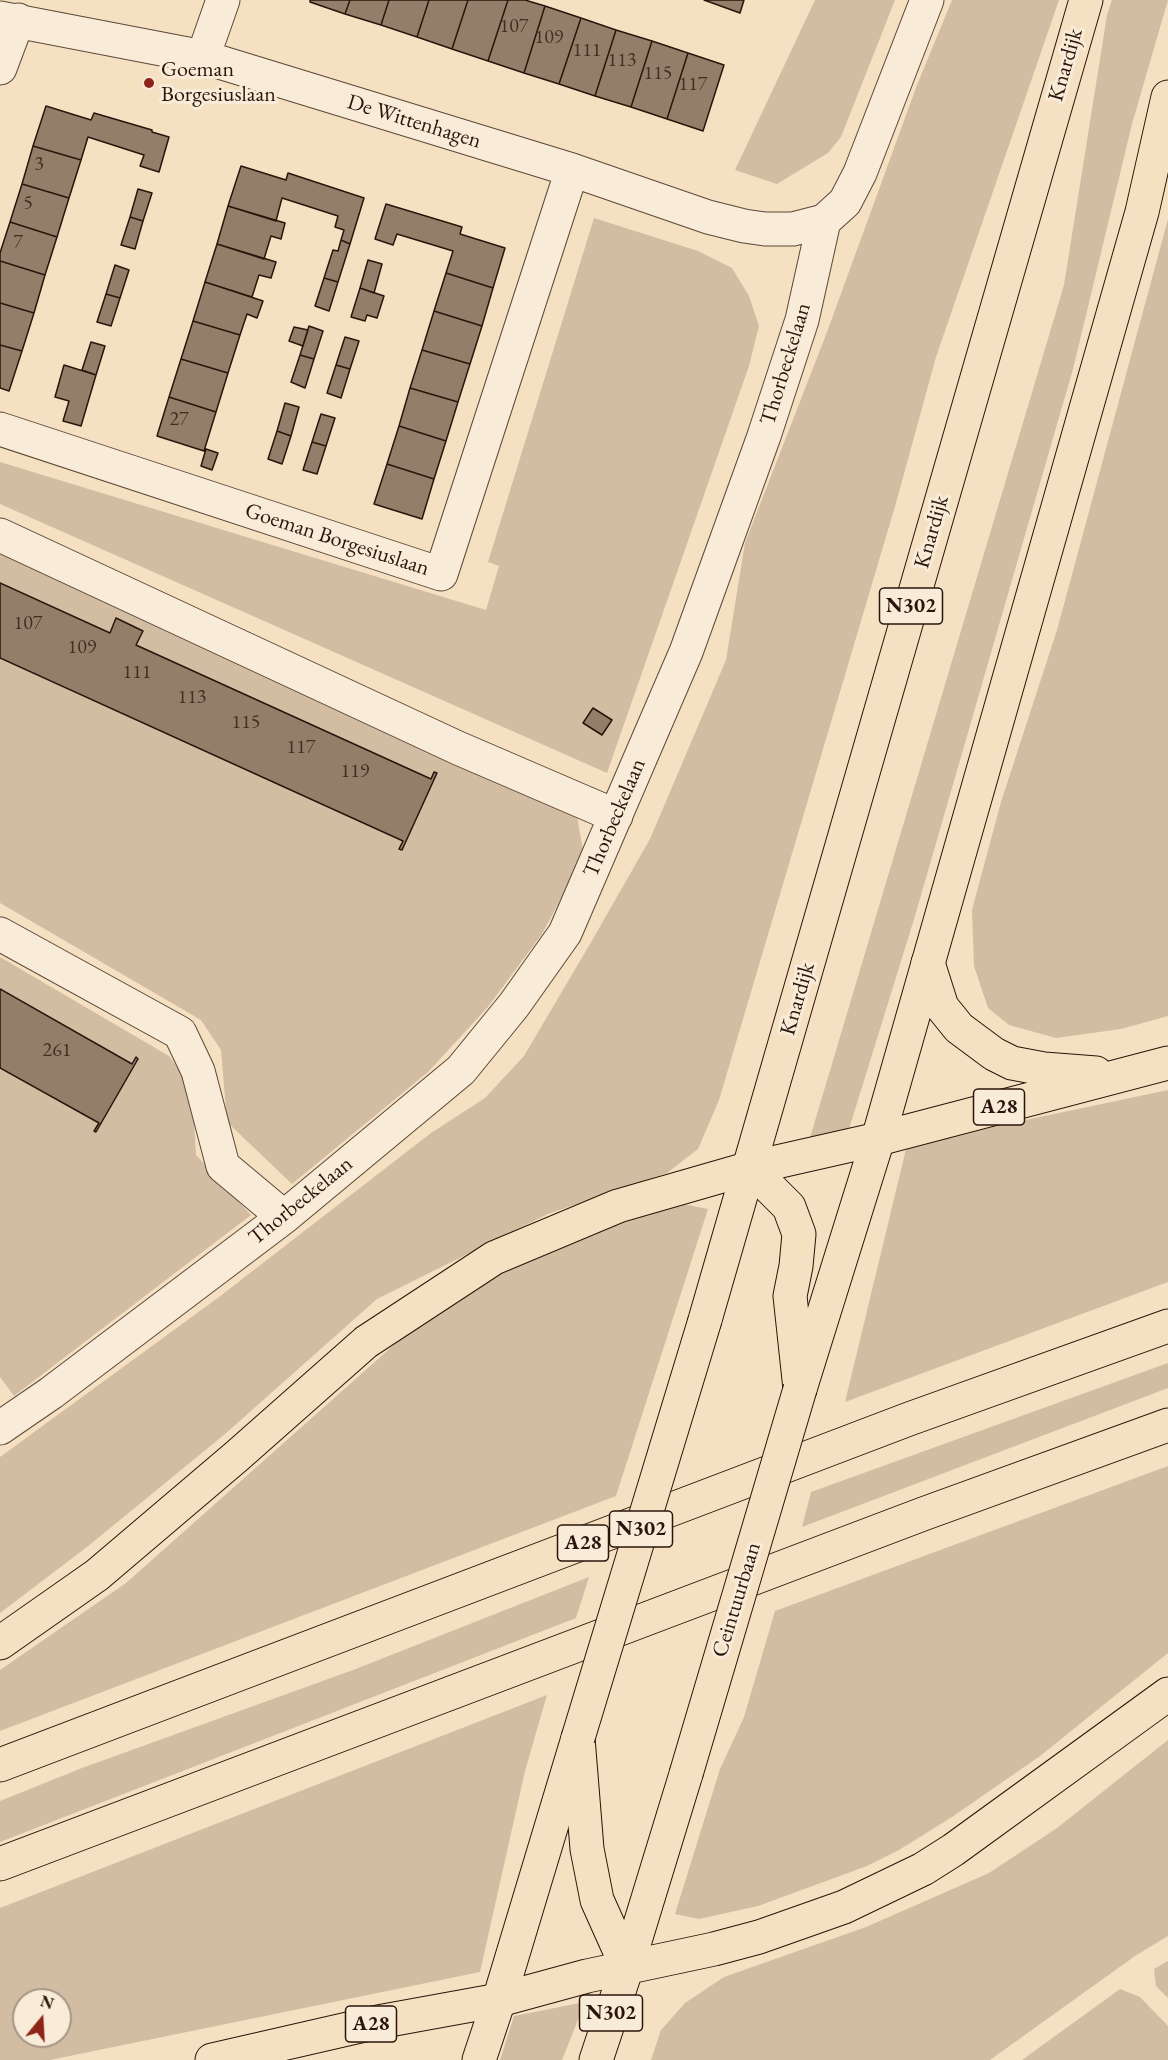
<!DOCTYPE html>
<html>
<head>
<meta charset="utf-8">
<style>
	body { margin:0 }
	#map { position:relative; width:1168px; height:2060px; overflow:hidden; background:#f5e0c1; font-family:"EB Garamond",serif }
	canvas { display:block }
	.north { position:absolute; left:12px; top:1988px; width:60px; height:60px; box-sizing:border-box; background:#f8ebd7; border:2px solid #a69585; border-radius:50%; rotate:18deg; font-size:16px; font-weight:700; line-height:24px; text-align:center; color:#2a140b }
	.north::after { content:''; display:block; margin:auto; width:21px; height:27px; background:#8f2418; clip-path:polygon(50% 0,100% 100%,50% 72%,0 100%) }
</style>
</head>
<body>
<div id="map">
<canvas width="1168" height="2060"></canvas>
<div class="north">N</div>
</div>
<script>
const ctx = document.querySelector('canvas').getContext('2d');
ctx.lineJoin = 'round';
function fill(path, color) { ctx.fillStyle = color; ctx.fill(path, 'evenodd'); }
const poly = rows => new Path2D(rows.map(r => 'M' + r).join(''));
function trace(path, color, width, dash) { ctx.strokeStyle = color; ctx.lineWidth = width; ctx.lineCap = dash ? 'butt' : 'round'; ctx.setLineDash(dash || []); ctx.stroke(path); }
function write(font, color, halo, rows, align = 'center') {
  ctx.font = font + ' "EB Garamond",serif'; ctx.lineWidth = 6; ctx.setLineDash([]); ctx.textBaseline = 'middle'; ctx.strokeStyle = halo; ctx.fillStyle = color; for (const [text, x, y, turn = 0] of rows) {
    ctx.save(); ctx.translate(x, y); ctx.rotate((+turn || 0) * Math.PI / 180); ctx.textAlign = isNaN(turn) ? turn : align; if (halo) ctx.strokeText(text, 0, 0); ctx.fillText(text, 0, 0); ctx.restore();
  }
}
fill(poly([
	[815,0,895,0,841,137,828,153,777,184,735,170],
	[952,0,1059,0,936,357,896,503,719,1100,698,1149,667,1173,548,1214,377,1299,225,1434,87,1547,0,1613,0,1457,219,1297,431,1133,485,1098,524,1056,590,944,650,839,726,660,745,543,827,332,917,85],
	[1112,0,1168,0,1132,124,1073,369,915,916,849,1129,809,1141,1064,285,1107,15],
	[594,218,698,251,732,268,749,296,759,326,749,366,607,773,0,504,0,462,486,610,499,566,488,562],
	[1168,219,1168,1016,1121,1029,1056,1038,1009,1025,988,1008,974,966,972,910,1001,802,1057,630],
	[0,551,576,811,584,856,542,934,487,1008,428,1072,292,1184,227,1122,221,1050,201,1020,0,903],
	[0,957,169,1056,192,1087,196,1155,251,1215,14,1396,0,1377],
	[1168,1090,1168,1282,845,1402,907,1145],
	[677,1203,708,1209,616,1496,0,1731,0,1670,126,1583,404,1336,506,1268,594,1228],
	[1168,1363,1168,1388,802,1527,811,1492],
	[1168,1466,1168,1653,1040,1756,952,1817,899,1850,867,1866,758,1906,699,1919,675,1914,720,1769,744,1717,775,1611],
	[589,1577,576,1618,0,1842,0,1801,82,1768,353,1670],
	[547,1695,525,1771,480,1972,50,2060,0,2060,0,1908],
	[24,2000,60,2000,60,2036,24,2036],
	[1168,1740,1168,1936,1135,1956,990,2060,651,2060,661,2030,685,2003,724,1977,866,1927,989,1873,1057,1828],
	[1168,1961,1168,1998,1156,1986,1154,1969],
	[1120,1989,1140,1997,1168,2026,1168,2060,1022,2060],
	[585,2002,562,2060,500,2060,514,2016]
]), '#d2bda2');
const building = poly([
	[310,0,350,0,345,14,310,2,310,0],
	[350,0,389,0,381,25,345,14,350,0],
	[389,0,429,0,417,37,381,25,389,0],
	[429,0,468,0,452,49,417,37,429,0],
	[468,0,508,0,488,61,452,49,468,0],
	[508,0,525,0,545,6,524,73,488,61,508,0],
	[704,0,744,0,740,13,704,0],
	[545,6,581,18,559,84,524,73,545,6],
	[581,18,616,30,595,96,559,84,581,18],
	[616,30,652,41,631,107,595,96,616,30],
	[652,41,688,53,667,119,631,107,652,41],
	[688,53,724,65,703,131,667,119,688,53],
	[46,106,91,120,94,113,152,130,152,132,169,137,159,172,140,166,144,155,88,137,81,160,33,146,46,106],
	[33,146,81,160,69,198,22,184,33,146],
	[241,166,286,180,288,173,364,198,350,244,341,240,344,230,335,227,338,216,282,198,276,221,228,206,241,166],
	[22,184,69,198,57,237,10,222,22,184],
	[138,189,152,193,143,221,130,217,138,189],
	[386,204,462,227,460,234,505,248,493,288,446,273,453,251,397,234,393,245,375,239,386,204],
	[228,206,285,223,281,239,271,236,264,259,217,244,228,206],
	[130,217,143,221,135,249,121,245,130,217],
	[10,222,57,237,45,275,0,261,0,253,10,222],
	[341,240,350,244,338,282,324,278,333,250,338,251,341,240],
	[217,244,276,262,271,278,259,275,252,297,205,282,217,244],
	[368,260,382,264,374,293,360,288,368,260],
	[0,261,45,275,34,313,0,303,0,261],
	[115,265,129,270,120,298,106,294,115,265],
	[446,273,493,288,482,326,434,311,446,273],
	[324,278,338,282,329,311,315,306,324,278],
	[205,282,263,301,257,318,247,314,240,335,193,321,205,282],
	[360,288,384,296,377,318,367,315,365,321,351,317,360,288],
	[106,294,120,298,111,326,97,322,106,294],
	[0,303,34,313,22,351,0,345,0,303],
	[434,311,482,326,470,364,422,350,434,311],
	[193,321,240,335,228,373,181,359,193,321],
	[309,326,323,331,314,359,300,355,309,326],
	[294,327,308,330,303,346,289,341,294,327],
	[345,337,359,341,350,369,336,365,345,337],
	[91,342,105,346,96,375,82,370,91,342],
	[0,345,22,351,9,391,0,388,0,345],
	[422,350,470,364,458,402,410,388,422,350],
	[300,355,314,359,305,388,291,382,300,355],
	[181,359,228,373,216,412,169,397,181,359],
	[64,365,96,375,81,426,63,421,69,401,55,397,64,365],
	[336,365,350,369,341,398,327,393,336,365],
	[410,388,458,402,446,441,399,426,410,388],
	[169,397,216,412,204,451,157,436,169,397],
	[285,403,299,407,291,436,277,431,285,403],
	[321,414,335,418,326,446,312,442,321,414],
	[399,426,446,441,434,479,387,464,399,426],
	[277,431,291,436,282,464,268,459,277,431],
	[312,442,326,446,317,474,303,470,312,442],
	[206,449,218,453,212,470,201,466,206,449],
	[387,464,434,479,422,519,374,504,387,464],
	[0,583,110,633,116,618,143,631,136,645,431,779,434,772,437,773,402,850,399,849,403,841,0,658,0,583],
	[593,708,612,720,602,735,583,723,593,708],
	[0,989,132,1064,136,1057,138,1059,96,1132,94,1131,99,1123,0,1068,0,989]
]);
fill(building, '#947e6a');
trace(building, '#2a140b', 1.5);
const minor = poly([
	[0,18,203,57,572,170,708,217,744,226,765,229,793,229,824,221],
	[203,57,223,0],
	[0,68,18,20],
	[0,429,441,574,572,170],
	[0,535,458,748,616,816],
	[0,934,180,1033,198,1071,223,1166,284,1217],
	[0,1428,51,1393,284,1217,461,1070,514,1005,565,933,686,652,764,436,802,320,824,221,845,202,860,173,927,0]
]);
const major = poly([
	[705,1320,1086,0],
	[800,1389,878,1139,1142,212,1168,97],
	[479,2060,499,2000,578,1738],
	[596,2060,627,1967,686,1774]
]);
const highway = poly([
	[928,963,942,1007,959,1028,994,1054,1012,1063,1044,1069,1096,1073],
	[750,1168,789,1207,799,1234,796,1266,790,1296,800,1389],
	[0,1643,97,1575,237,1456,366,1342,494,1258,618,1206,750,1168,878,1139,1168,1063],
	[578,1738,587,1849,597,1900,627,1967],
	[0,1765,909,1419,1168,1326],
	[0,1864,923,1514,1168,1425],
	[212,2060,378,2022,499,2000,587,1976,714,1949,759,1937,844,1907,923,1869,953,1850,1168,1694]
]);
trace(minor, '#5d4738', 35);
trace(major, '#2a140b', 35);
trace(highway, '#2a140b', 35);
trace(minor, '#f8ebd7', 33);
trace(major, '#f5e0c1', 33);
trace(highway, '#f5e0c1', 33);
const majorBridge = poly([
	[578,1738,705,1320],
	[686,1774,800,1389]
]);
trace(majorBridge, '#2a140b', 35, []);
trace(majorBridge, '#f5e0c1', 33);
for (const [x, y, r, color] of [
	[149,83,6,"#8f2418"]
]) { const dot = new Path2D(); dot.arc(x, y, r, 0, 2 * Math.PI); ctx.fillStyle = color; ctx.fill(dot); trace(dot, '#f8ebd7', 2); }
write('20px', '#442e23', null, [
	["107",514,27],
	["109",549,38],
	["111",587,51],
	["113",622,61],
	["115",658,74],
	["117",693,85],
	["3",39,165],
	["5",28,204],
	["7",18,243],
	["27",179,420],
	["107",28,624],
	["109",82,648],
	["111",137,673],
	["113",192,698],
	["115",246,723],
	["117",301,748],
	["119",355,772],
	["261",57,1051]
]);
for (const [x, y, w] of [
	[911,606,63],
	[999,1107,51],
	[641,1529,63],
	[583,1543,51],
	[611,2013,63],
	[371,2024,51]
]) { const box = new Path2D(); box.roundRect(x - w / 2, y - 18, w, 36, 4.5); ctx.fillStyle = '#f8ebd7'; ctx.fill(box); trace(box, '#2a140b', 1.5); }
write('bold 21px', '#2a140b', null, [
	["N302",911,606],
	["A28",999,1107],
	["N302",641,1529],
	["A28",583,1543],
	["N302",611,2013],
	["A28",371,2024]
]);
write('22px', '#2a140b', '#f8ebd7', [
	["Knardijk",1066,65,-74],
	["De Wittenhagen",414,122,17],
	["Thorbeckelaan",786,364,-73],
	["Knardijk",932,532,-74],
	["Goeman Borgesiuslaan",337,540,18],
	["Thorbeckelaan",615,818,-67],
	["Knardijk",798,999,-74],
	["Thorbeckelaan",301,1201,-39],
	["Ceintuurbaan",737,1600,-73]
]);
write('22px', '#2a140b', '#f8ebd7', [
	["Goeman",161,70],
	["Borgesiuslaan",161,95]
], 'left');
</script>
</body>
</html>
